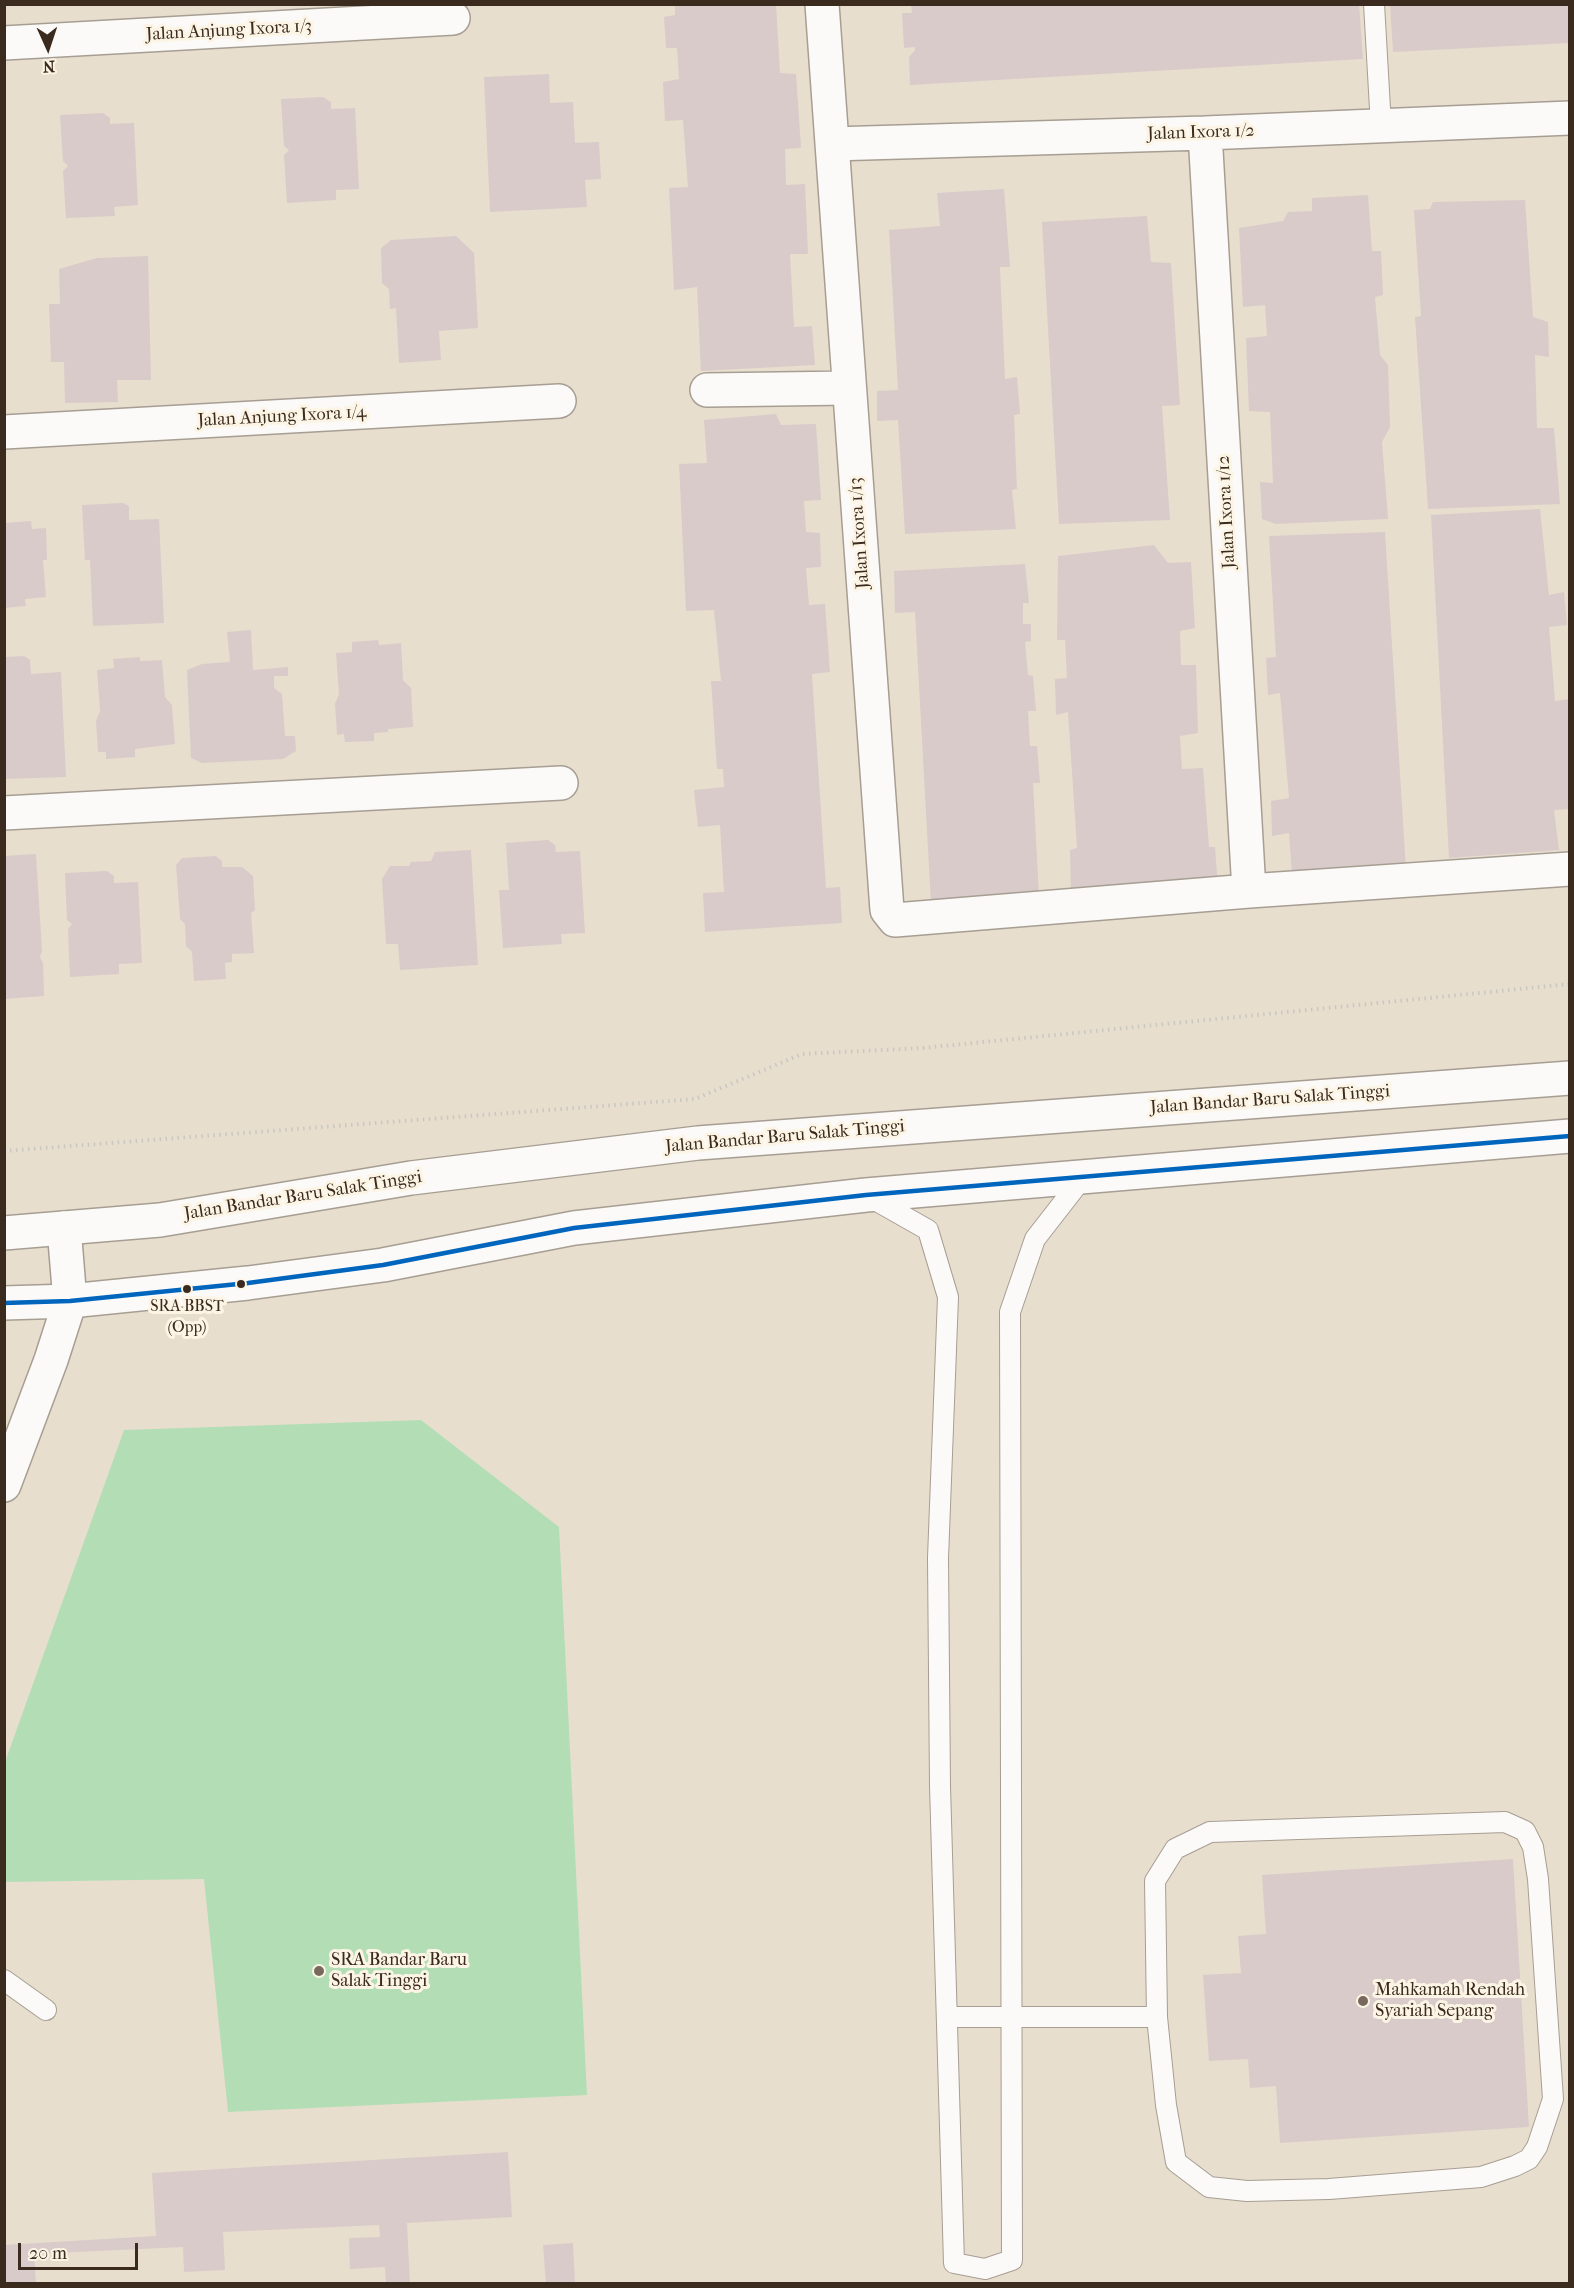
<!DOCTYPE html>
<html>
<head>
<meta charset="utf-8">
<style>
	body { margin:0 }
	#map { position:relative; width:1574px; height:2288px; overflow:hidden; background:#e8dece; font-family:"IM FELL French Canon",serif }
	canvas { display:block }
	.frame { position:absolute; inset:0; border:6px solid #3b2a1e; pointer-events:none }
	.north { position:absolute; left:18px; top:18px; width:60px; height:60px; -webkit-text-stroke:4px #fcf5e5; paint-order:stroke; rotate:177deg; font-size:16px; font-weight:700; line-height:24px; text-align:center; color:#3b2a1e }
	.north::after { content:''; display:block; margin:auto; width:21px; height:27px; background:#3b2a1e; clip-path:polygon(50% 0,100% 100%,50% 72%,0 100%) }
	.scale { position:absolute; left:18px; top:2243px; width:120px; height:27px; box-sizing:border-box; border:3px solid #3b2a1e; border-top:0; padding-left:8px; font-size:18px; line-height:21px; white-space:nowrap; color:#3b2a1e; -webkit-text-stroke:4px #fcf5e5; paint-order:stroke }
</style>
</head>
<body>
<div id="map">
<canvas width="1574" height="2288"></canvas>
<div class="frame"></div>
<div class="north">N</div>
<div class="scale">20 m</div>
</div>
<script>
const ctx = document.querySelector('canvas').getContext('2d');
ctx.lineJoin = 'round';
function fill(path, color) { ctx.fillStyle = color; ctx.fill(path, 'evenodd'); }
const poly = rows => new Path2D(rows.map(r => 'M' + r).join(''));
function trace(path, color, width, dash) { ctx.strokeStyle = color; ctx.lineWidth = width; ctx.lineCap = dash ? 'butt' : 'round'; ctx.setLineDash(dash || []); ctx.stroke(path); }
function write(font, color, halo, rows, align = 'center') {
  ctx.font = font + ' "IM FELL French Canon",serif'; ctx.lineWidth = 6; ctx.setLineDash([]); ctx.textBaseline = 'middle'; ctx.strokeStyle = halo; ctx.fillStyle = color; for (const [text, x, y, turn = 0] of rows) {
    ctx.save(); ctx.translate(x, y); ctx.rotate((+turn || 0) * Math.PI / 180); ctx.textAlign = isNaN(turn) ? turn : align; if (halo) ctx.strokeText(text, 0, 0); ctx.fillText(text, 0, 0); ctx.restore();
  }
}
fill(poly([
	[421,1420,559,1527,587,2095,228,2112,204,1879,5,1882,5,1762,124,1430]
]), '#b3deb5');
fill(poly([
	[675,4,776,4,780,73,796,74,801,148,785,149,786,185,805,184,808,254,790,254,794,327,812,326,815,365,701,371,697,287,674,290,669,188,688,187,683,120,665,121,663,82,679,79,677,48,666,48,664,17,675,15],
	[911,4,1359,4,1363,59,910,85,909,57,915,50,915,47,904,48,902,13,912,13],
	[1390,4,1570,4,1570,43,1393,52],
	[549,74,550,103,573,102,575,143,599,142,601,179,585,180,587,207,490,212,484,77],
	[323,97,331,102,331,109,355,108,359,189,336,190,336,200,287,203,284,155,289,150,284,146,281,99],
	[103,113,110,118,110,124,134,123,138,205,114,207,115,216,66,218,63,171,68,166,63,161,60,115],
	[1004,189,1010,267,1000,267,1005,379,1017,377,1020,414,1014,415,1017,489,1012,490,1016,529,905,534,898,420,877,421,877,391,898,390,889,230,940,226,937,193],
	[1368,195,1372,251,1381,251,1383,295,1375,297,1380,355,1388,365,1390,427,1382,442,1388,519,1276,524,1262,519,1260,482,1273,483,1270,412,1249,411,1246,338,1267,336,1265,305,1243,307,1239,228,1283,221,1288,212,1312,211,1312,198],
	[1525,200,1533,317,1548,322,1549,357,1535,355,1537,428,1554,428,1560,504,1428,509,1415,317,1421,316,1414,210,1430,209,1433,202],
	[1147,216,1151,262,1171,263,1180,405,1162,406,1170,520,1059,524,1042,222],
	[456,236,474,253,478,328,439,331,441,360,399,363,396,308,390,309,389,289,382,283,381,248,391,240],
	[148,256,151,380,117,380,118,402,65,403,64,362,51,362,49,304,60,304,59,269,97,258],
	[776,414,781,425,816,424,821,500,804,501,806,532,820,533,821,567,806,568,809,605,825,604,830,672,812,674,826,888,840,887,842,923,705,932,703,893,724,892,720,825,698,827,694,790,724,787,723,769,717,769,711,681,721,681,714,610,686,611,679,464,707,463,704,420],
	[123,503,129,506,129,520,159,519,164,623,93,626,90,560,85,560,82,505],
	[1540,509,1549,595,1564,592,1567,625,1549,627,1555,701,1570,699,1570,809,1554,810,1559,850,1449,858,1431,515],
	[31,521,32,529,46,528,47,560,43,560,46,597,25,599,26,606,4,608,4,523],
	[1385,532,1406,870,1292,874,1289,833,1272,836,1271,801,1289,798,1280,693,1268,695,1266,658,1276,657,1269,536],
	[1154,545,1168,563,1191,562,1195,628,1180,631,1181,665,1196,665,1198,733,1180,736,1182,769,1203,768,1209,847,1215,847,1218,888,1071,895,1070,850,1077,848,1068,712,1056,715,1055,679,1067,678,1065,640,1057,640,1058,556],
	[1025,564,1029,603,1023,603,1023,624,1031,624,1031,641,1025,642,1028,675,1033,676,1036,711,1028,711,1030,746,1037,746,1040,783,1033,783,1039,896,931,904,915,612,895,613,894,571],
	[251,630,253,670,288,667,288,676,274,676,274,688,282,694,285,736,295,736,296,751,283,759,202,763,191,758,187,670,202,664,230,662,227,632],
	[378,640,379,645,401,643,403,680,411,688,413,727,388,729,388,732,374,733,374,741,345,742,344,734,337,735,335,704,339,694,336,653,352,652,352,642],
	[24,656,30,660,31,674,61,672,66,777,4,779,4,657],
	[140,657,140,661,162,660,165,697,172,705,175,744,135,749,135,757,106,759,106,752,98,752,96,721,100,711,97,670,114,668,113,659],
	[548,840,555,845,556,852,580,851,585,933,561,934,562,944,503,948,499,890,509,890,506,843],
	[471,850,478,965,400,970,398,944,386,944,382,879,390,866,409,866,411,862,431,861,435,852],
	[36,854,42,951,40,957,43,963,44,996,4,999,4,856],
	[216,856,222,861,222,867,242,867,253,876,255,910,251,913,254,953,232,954,232,962,225,963,226,979,194,981,192,952,186,946,185,924,180,919,176,865,182,858],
	[107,871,114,876,114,883,138,882,142,963,119,964,119,974,70,977,68,929,72,924,67,920,65,873],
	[1513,1859,1529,2127,1280,2143,1276,2086,1250,2088,1248,2059,1209,2061,1203,1975,1241,1973,1238,1936,1266,1934,1262,1875],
	[508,2152,512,2217,407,2223,410,2284,386,2284,385,2267,350,2269,349,2238,380,2237,379,2225,223,2232,225,2270,184,2272,183,2247,34,2254,36,2284,4,2284,4,2245,156,2236,152,2173],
	[573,2243,575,2284,546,2284,543,2245]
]), '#d9cbc9');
const lane = poly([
	[1374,4,1381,126],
	[868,1196,928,1230,948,1297,938,1558,940,1786,954,2263,985,2269,1012,2260,1010,1312,1035,1239,1084,1176],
	[1505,1822,1525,1831,1533,1847,1538,1879,1553,2099,1537,2147,1529,2159,1515,2166,1481,2177,1329,2189,1247,2191,1209,2187,1176,2162,1166,2105,1157,2017,1155,1881,1175,1849,1210,1832,1505,1822],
	[4,1980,46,2010],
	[947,2017,1157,2017]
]);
const street = poly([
	[822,4,887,910,895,920,1249,891,1570,869],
	[4,43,453,18],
	[1205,133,1249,891],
	[832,144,1205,133,1570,118],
	[707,390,849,388],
	[4,432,559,401],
	[4,813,561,783],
	[4,1485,51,1360,70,1301,64,1228]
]);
const secondary = poly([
	[4,1233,160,1220,411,1178,698,1143,1570,1078],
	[4,1303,70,1301,248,1283,383,1265,574,1228,866,1195,1570,1136]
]);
trace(lane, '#a69e93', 22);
trace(street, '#a69e93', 36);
trace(secondary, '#a69e93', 36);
trace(poly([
	[4,1151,695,1099,802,1054,923,1048,1570,984]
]), '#cac7c3', 4, [1.5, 4.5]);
trace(lane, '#fcfaf8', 20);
trace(street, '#fcfaf8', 33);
trace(secondary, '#fcfaf8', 33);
trace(poly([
	[4,1303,70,1301,248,1283,383,1265,574,1228,866,1195,1570,1136]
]), '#0065bd', 4.5);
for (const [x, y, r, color] of [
	[241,1284,5,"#3b2a1e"],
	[187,1289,5,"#3b2a1e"],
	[319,1971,6,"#78695c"],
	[1363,2001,6,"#78695c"]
]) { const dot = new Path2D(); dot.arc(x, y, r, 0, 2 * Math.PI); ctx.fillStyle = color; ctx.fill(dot); trace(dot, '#fcf5e5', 2); }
write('16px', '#3b2a1e', '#fcf5e5', [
	["SRA BBST",187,1307],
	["(Opp)",187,1328]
]);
write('18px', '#3b2a1e', '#fcf5e5', [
	["Jalan Anjung Ixora 1/3",229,31,-3],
	["Jalan Ixora 1/2",1201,133,-2],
	["Jalan Anjung Ixora 1/4",282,417,-3],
	["Jalan Ixora 1/12",1227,512,-93],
	["Jalan Ixora 1/13",860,533,-94],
	["Jalan Bandar Baru Salak Tinggi",1270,1100,-4],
	["Jalan Bandar Baru Salak Tinggi",785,1137,-5],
	["Jalan Bandar Baru Salak Tinggi",303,1196,-9]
]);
write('18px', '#3b2a1e', '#fcf5e5', [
	["SRA Bandar Baru",331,1961],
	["Salak Tinggi",331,1982],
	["Mahkamah Rendah",1375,1991],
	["Syariah Sepang",1375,2012]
], 'left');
</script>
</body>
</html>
